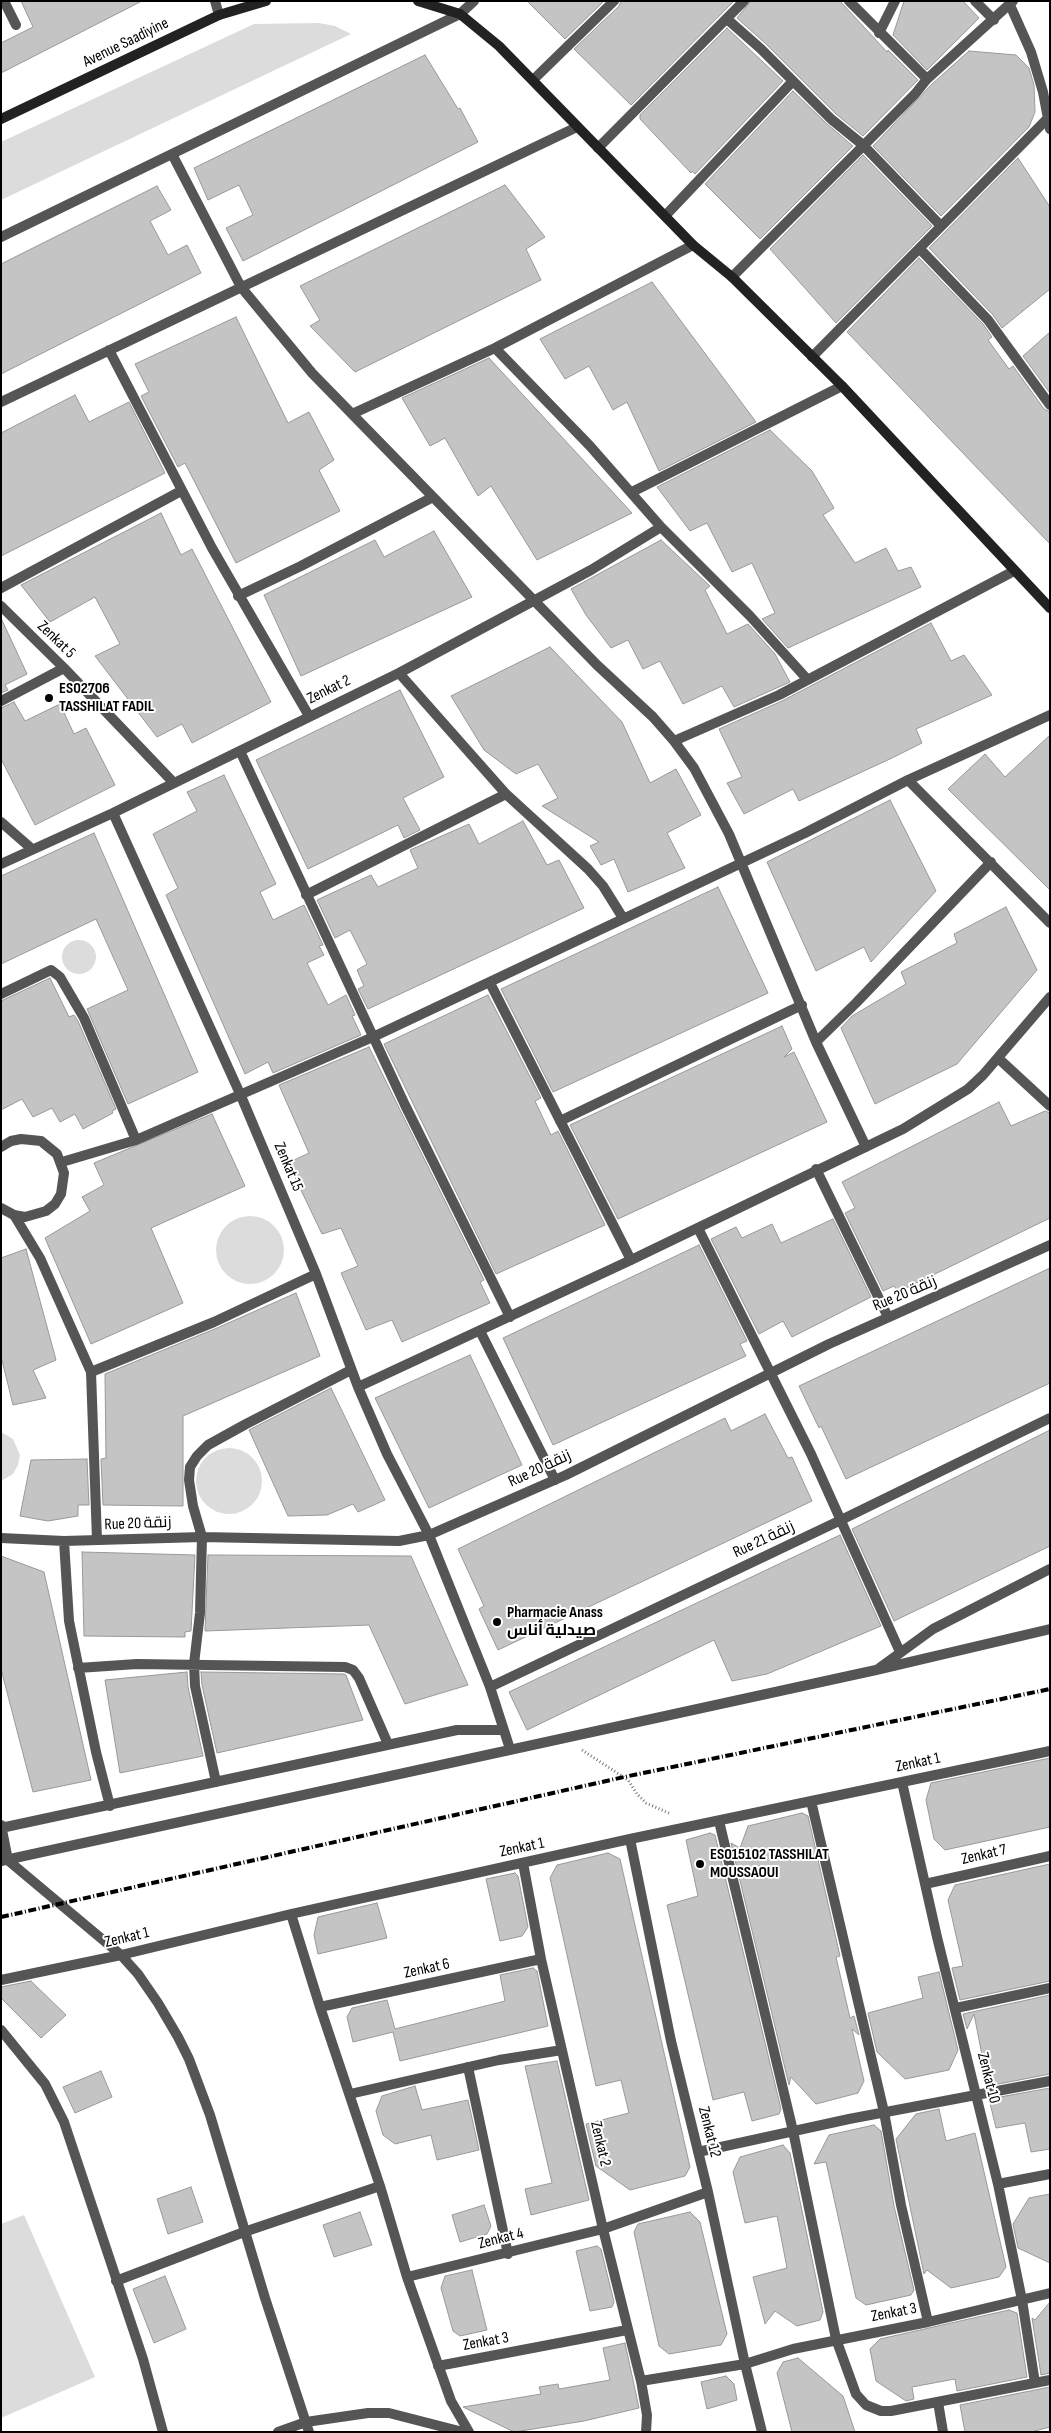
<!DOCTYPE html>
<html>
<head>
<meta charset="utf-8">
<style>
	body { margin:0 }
	#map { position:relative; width:1051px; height:2433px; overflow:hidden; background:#fff; font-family:"Sofia Sans Condensed",sans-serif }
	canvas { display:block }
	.frame { position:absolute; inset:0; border:2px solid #000; pointer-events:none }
</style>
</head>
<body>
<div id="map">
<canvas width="1051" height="2433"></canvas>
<div class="frame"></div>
</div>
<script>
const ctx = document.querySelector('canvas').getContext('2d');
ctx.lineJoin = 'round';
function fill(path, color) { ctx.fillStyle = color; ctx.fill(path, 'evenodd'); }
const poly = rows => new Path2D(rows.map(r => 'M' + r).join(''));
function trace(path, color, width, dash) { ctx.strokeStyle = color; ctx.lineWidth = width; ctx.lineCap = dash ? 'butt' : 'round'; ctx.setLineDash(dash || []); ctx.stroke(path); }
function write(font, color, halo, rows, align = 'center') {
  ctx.font = font + ' "Sofia Sans Condensed",Cairo,sans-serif'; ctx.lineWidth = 4; ctx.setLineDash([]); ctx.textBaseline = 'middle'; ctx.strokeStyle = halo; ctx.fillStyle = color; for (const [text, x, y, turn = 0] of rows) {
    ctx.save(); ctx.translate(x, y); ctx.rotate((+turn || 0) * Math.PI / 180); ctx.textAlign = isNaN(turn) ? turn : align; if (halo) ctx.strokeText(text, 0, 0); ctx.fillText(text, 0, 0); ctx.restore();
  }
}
fill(poly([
	[319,23,335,26,351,34,1,200,1,142,254,24],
	'62 957a17 17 0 1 1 34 0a17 17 0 1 1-34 0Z',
	'216 1250a34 34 0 1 1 68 0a34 34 0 1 1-68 0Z',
	[1,1432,13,1439,20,1455,18,1465,13,1474,1,1481],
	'196 1481a33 33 0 1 1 66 0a33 33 0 1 1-66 0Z',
	[24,2215,95,2377,1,2418,1,2224]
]), '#dcdcdc');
const building = poly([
	[21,1,142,1,1,73,1,43,33,27,21,1],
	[527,1,604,1,565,39,527,1],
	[621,1,734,1,631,105,574,49,619,6,621,1],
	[751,1,840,1,887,52,888,50,918,80,863,136,836,114,766,44,737,18,751,1],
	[904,1,963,1,979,18,927,70,893,35,904,1],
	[727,28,783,81,695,174,692,171,691,173,640,119,640,115,727,28],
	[969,51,1016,55,1029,68,1034,85,1035,112,1029,127,941,216,873,146,932,84,969,51],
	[425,55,458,109,460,108,478,142,243,261,226,228,253,215,239,185,208,200,194,168,425,55],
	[793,91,827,124,853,146,760,239,705,184,793,91],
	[863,155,932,226,836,323,770,249,863,155],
	[1018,158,1050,207,1050,289,1002,328,993,315,929,248,1018,158],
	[505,185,545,237,526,249,541,280,355,372,310,326,320,320,300,286,505,185],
	[157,186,171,210,150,221,168,255,187,245,201,273,1,374,1,264,157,186],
	[919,258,983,324,992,337,988,340,1009,369,1013,366,1044,409,1050,412,1050,544,847,332,919,258],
	[652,282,756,422,659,471,627,402,613,410,589,366,565,379,540,339,652,282],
	[236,317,288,423,309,412,334,460,319,470,340,511,236,563,185,463,178,467,141,396,149,392,135,364,236,317],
	[1050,332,1050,393,1023,356,1050,332],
	[489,358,632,513,537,560,491,486,478,496,445,438,430,446,402,398,489,358],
	[75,395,89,422,129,402,165,473,1,556,1,433,75,395],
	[770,430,812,471,834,508,823,515,855,563,886,548,898,571,911,567,921,587,788,648,762,619,775,613,752,563,732,572,707,523,690,531,657,487,770,430],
	[161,513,181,555,192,549,271,702,192,743,182,724,157,737,95,656,120,644,95,597,50,622,21,585,161,513],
	[434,531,472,597,301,676,264,595,375,540,384,557,434,531],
	[661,540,710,586,705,590,727,634,748,624,775,654,790,682,734,707,722,686,683,704,660,661,643,669,628,640,611,648,586,615,571,589,661,540],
	[1,618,27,674,5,685,8,690,1,693,1,618],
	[931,623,951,661,964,655,992,695,916,729,922,743,892,758,799,801,793,789,744,814,727,783,742,777,719,729,782,701,931,623],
	[550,647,622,722,650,783,676,769,701,815,667,833,685,868,628,892,614,859,601,865,590,846,599,842,542,806,558,798,538,764,516,774,484,750,451,696,550,647],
	[400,690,444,777,403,798,420,830,404,838,398,825,308,869,256,760,400,690],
	[14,702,25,721,60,704,74,734,86,728,115,785,35,825,1,759,1,708,14,702],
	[1050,735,1050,890,948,789,985,754,1005,777,1050,735],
	[224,775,276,884,260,892,273,920,304,905,323,945,319,946,324,955,307,963,328,1005,346,995,355,1015,352,1016,361,1035,273,1073,268,1062,245,1074,166,895,178,888,153,834,197,811,187,792,224,775],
	[890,800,936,891,871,962,864,947,816,971,767,862,890,800],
	[523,821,547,865,559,860,584,908,368,1009,358,989,364,986,357,970,367,964,350,930,335,938,317,900,371,875,378,887,418,868,410,850,469,824,479,844,523,821],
	[94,833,198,1072,128,1104,87,1009,128,990,96,919,1,964,1,876,94,833],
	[718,887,768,993,553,1092,501,989,718,887],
	[1006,907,1037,970,957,1064,875,1104,841,1028,852,1016,906,984,901,972,957,943,954,934,1006,907],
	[50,978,69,1017,74,1015,78,1021,116,1109,112,1111,113,1113,83,1129,75,1114,60,1122,52,1108,33,1117,22,1099,1,1110,1,1001,50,978],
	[488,995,541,1098,535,1101,551,1135,558,1131,605,1225,496,1274,384,1044,488,995],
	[782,1026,792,1049,784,1057,794,1052,827,1122,618,1219,570,1125,782,1026],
	[369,1047,484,1280,480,1282,490,1303,402,1342,392,1320,366,1330,341,1273,358,1266,341,1228,322,1234,288,1163,309,1153,279,1085,369,1047],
	[999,1102,1011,1126,1045,1111,1050,1113,1050,1218,898,1292,894,1286,883,1291,845,1213,855,1208,842,1182,999,1102],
	[212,1114,245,1186,151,1228,183,1303,91,1344,45,1238,90,1211,82,1197,104,1185,94,1163,212,1114],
	[833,1219,871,1297,792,1337,783,1321,759,1334,711,1239,736,1227,742,1238,772,1224,781,1243,833,1219],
	[699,1245,747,1341,740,1344,746,1356,553,1445,503,1338,699,1245],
	[26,1249,56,1360,33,1370,46,1398,13,1405,1,1356,1,1258,26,1249],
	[1050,1268,1050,1383,846,1479,821,1426,819,1428,799,1386,1050,1268],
	[296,1293,320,1356,183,1416,183,1506,103,1505,101,1459,106,1458,105,1374,217,1328,296,1293],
	[470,1355,522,1465,429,1508,375,1398,470,1355],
	[331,1388,385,1500,358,1512,353,1504,327,1515,288,1516,249,1430,331,1388],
	[765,1414,788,1458,792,1457,812,1501,498,1650,479,1609,484,1606,458,1549,725,1418,731,1431,765,1414],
	[1050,1430,1050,1546,894,1621,852,1529,1050,1430],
	[87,1459,89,1505,78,1505,78,1516,48,1521,20,1516,31,1460,87,1459],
	[840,1535,881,1626,767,1674,732,1681,714,1640,527,1730,509,1692,840,1535],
	[82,1552,195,1555,191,1631,185,1632,185,1637,84,1636,82,1552],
	[208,1555,411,1556,468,1685,405,1704,369,1625,205,1631,208,1555],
	[1,1556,44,1572,91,1780,33,1792,1,1669,1,1556],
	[187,1672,188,1687,203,1756,120,1773,105,1680,187,1672],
	[201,1672,344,1674,346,1675,363,1720,217,1753,202,1685,201,1672],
	[1050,1758,1050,1827,945,1850,934,1839,926,1800,931,1783,1050,1758],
	[802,1813,808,1816,840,1956,836,1957,850,2018,854,2016,859,2035,852,2029,864,2081,858,2093,816,2104,791,2077,789,2085,731,1843,740,1848,748,1826,802,1813],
	[710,1833,715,1835,781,2109,779,2114,752,2121,744,2092,713,2100,667,1905,698,1896,686,1840,710,1833],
	[608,1853,620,1859,690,2167,685,2176,630,2190,596,2166,586,2124,629,2113,621,2080,596,2086,550,1878,557,1865,608,1853],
	[1050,1864,1050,1981,960,2000,952,1968,963,1966,948,1900,955,1885,1050,1864],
	[515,1873,518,1876,528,1927,522,1936,500,1941,486,1879,515,1873],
	[377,1903,387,1938,318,1954,314,1935,318,1917,377,1903],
	[533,1968,537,1971,548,2026,400,2061,393,2032,353,2042,347,2017,352,2008,387,2000,395,2029,505,2001,500,1975,533,1968],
	[939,1972,958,2050,949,2070,905,2079,877,2052,868,2013,923,1998,918,1977,939,1972],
	[31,1981,66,2015,41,2038,1,1998,1,1987,31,1981],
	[1050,1995,1050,2074,988,2086,974,2014,967,2029,963,2014,1050,1995],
	[557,2061,589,2200,531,2215,525,2189,552,2183,525,2066,557,2061],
	[101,2071,112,2097,75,2113,63,2087,101,2071],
	[415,2086,422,2110,468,2100,479,2150,437,2160,431,2135,395,2144,383,2135,376,2111,382,2096,415,2086],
	[1050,2088,1050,2149,1031,2152,1025,2123,996,2128,989,2099,1050,2088],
	[939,2109,946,2141,975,2133,1006,2267,999,2277,951,2288,927,2270,924,2274,896,2139,916,2114,939,2109],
	[874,2125,881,2131,894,2206,914,2290,911,2295,866,2305,856,2298,826,2162,814,2164,829,2135,874,2125],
	[783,2145,790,2153,823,2312,820,2320,797,2326,775,2311,765,2324,753,2277,787,2268,777,2216,745,2223,733,2172,740,2157,783,2145],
	[191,2187,203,2222,168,2234,157,2199,191,2187],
	[1050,2194,1050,2263,1018,2248,1013,2224,1029,2198,1050,2194],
	[484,2205,491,2226,487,2234,460,2242,452,2215,484,2205],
	[360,2212,372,2245,334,2257,323,2225,360,2212],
	[690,2212,700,2222,727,2334,721,2345,669,2354,659,2346,634,2232,638,2224,690,2212],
	[597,2246,601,2249,614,2302,612,2307,590,2311,576,2251,597,2246],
	[472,2270,487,2330,460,2336,453,2331,441,2288,445,2276,472,2270],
	[165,2276,186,2329,154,2343,133,2289,165,2276],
	[1050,2302,1050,2373,1041,2375,1032,2318,1035,2320,1050,2302],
	[1009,2310,1017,2313,1027,2377,957,2391,955,2379,912,2387,914,2399,906,2401,876,2381,870,2349,880,2339,1009,2310],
	[625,2343,639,2408,584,2421,514,2432,463,2407,541,2394,539,2387,558,2384,559,2389,610,2380,603,2348,625,2343],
	[798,2358,843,2396,855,2432,792,2432,777,2373,783,2362,798,2358],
	[726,2376,734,2384,737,2400,707,2409,701,2382,726,2376],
	[1050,2387,1050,2427,1031,2432,965,2432,960,2405,1050,2387]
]);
fill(building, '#c4c4c4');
trace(building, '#999', 1);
trace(poly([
	[582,1750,628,1780,637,1794,646,1803,671,1814]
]), '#777', 3, [1, 2.5]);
trace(poly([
	[91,1372,97,1540],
	[202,1537,193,1506,189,1480,190,1467,197,1456,208,1445,246,1424,351,1370]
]), '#555', 10);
trace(poly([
	[4,1,16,25],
	[215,1,219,15],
	[849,1,927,79],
	[975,1,994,20],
	[1010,5,1031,52,1043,92,1050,129],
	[727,19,761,49,831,119,863,145,941,226],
	[879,33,895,1],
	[533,80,614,1],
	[598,148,744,1],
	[172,154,241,287,312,373,597,665,653,717,674,741,694,768,729,834,816,1042,866,1147],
	[665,216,793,81],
	[1,237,460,14,474,1],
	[920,249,988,320,1050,405],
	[732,277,915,94,927,79,1013,1],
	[495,348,590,446,661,527,750,616,807,679],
	[109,350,212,548,309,716],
	[812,357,1050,116],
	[1,402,577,127],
	[352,414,495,348,693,245],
	[632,492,842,386],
	[1,588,181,491],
	[238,596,301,566,433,497],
	[1,606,64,668,173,782],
	[399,673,506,794,588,869,603,886,623,918],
	[1,701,64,668],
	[674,741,779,695,1014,571],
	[240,751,405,1105,510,1317],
	[908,780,1050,923],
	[113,813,241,1096,316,1274,358,1387,387,1454,429,1535,490,1687,510,1749],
	[1,822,32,849],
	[1,864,113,813,399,673,591,570,661,527],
	[306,895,506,794],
	[490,983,631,1260],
	[1,994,51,970,60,977,84,1018,136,1140],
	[816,1042,856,1003,991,862],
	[998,1058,1050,1106],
	[560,1121,802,1005],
	[1,1147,11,1141,21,1139,41,1141,57,1154,64,1173,61,1194,55,1204,46,1211,25,1217,14,1215,1,1208],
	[62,1162,136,1140,373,1037,805,833,908,780,1050,715],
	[816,1169,888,1317],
	[14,1215,40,1258,91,1372,214,1322,316,1274],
	[698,1228,811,1454,900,1652],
	[480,1331,555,1480],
	[358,1387,631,1260,903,1129,968,1089,983,1075,1050,997],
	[202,1537,200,1613,194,1664,195,1686,216,1782],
	[1,1538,64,1541,202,1537,399,1541,429,1535,566,1475,829,1344,1050,1245],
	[64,1541,69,1621,96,1752,110,1806],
	[78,1668,137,1664,345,1667,353,1670,359,1678,388,1744],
	[878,1669,933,1629,1050,1569],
	[490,1687,841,1520,1050,1418],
	[902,1782,937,1937,998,2184,1022,2300,1035,2383],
	[811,1801,884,2112,901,2205,928,2322],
	[719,1821,793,2131,836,2339,856,2394,866,2405,881,2411,891,2411,1050,2380],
	[1,1825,8,1860],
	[1,1828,457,1730,503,1730],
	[630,1839,671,2041,708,2192,745,2364,762,2432],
	[4,1857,121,1955,138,1974,158,2003,178,2037,189,2059,210,2115,265,2298,309,2432],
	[1,1861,876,1670,1050,1629],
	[523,1863,541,1959,603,2229,641,2381,647,2415,646,2432],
	[925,1884,1050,1856],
	[291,1914,320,2007,380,2186,407,2277,451,2401,469,2432],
	[1,1980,121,1955,291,1914,630,1839,1050,1751],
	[320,2007,541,1959],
	[956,2008,1050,1988],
	[1,2030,45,2084,64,2122,143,2359,163,2432],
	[468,2067,508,2254],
	[350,2094,499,2060,562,2050],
	[698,2152,849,2119,1050,2081],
	[998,2184,1050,2174],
	[407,2277,603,2229,708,2192],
	[116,2281,244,2232,380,2186],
	[438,2366,627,2330],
	[641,2381,745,2364,793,2349,928,2322,1050,2293],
	[938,2402,943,2432],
	[278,2432,306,2422,368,2413,389,2413,463,2432]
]), '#555', 10);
trace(poly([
	[418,1,460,14,499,46,693,245,732,277,842,386,1050,608],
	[1,119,219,15,266,1]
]), '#222', 10);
trace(poly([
	[1,1917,624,1777,1050,1689]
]), '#000', 4, [8, 2.5, 1, 2.5]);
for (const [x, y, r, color] of [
	[49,698,5,"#000"],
	[497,1622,5,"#000"],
	[700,1864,5,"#000"]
]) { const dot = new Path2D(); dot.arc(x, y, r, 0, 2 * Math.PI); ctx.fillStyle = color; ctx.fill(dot); trace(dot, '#fff', 2); }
write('16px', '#000', '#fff', [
	["Avenue Saadiyine",126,43,-26],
	["Zenkat 5",56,640,44],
	["Zenkat 2",329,690,-26],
	["Zenkat 15",288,1167,67],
	["Rue 20 زنقة",905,1294,-23],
	["Rue 20 زنقة",540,1469,-25],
	["Rue 20 زنقة",138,1524,-2],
	["Rue 21 زنقة",764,1540,-25],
	["Zenkat 1",918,1763,-12],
	["Zenkat 1",522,1848,-12],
	["Zenkat 7",984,1855,-13],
	["Zenkat 1",127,1938,-13],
	["Zenkat 6",427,1969,-12],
	["Zenkat 10",988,2078,76],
	["Zenkat 12",709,2132,76],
	["Zenkat 2",600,2144,77],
	["Zenkat 4",501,2239,-14],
	["Zenkat 3",894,2313,-11],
	["Zenkat 3",486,2342,-10]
]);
write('bold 16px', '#000', '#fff', [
	["ES02706",59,689],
	["TASSHILAT FADIL",59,707],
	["Pharmacie Anass",507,1613],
	["صيدلية أناس",507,1631],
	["ES015102 TASSHILAT",710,1855],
	["MOUSSAOUI",710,1873]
], 'left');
</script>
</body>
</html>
